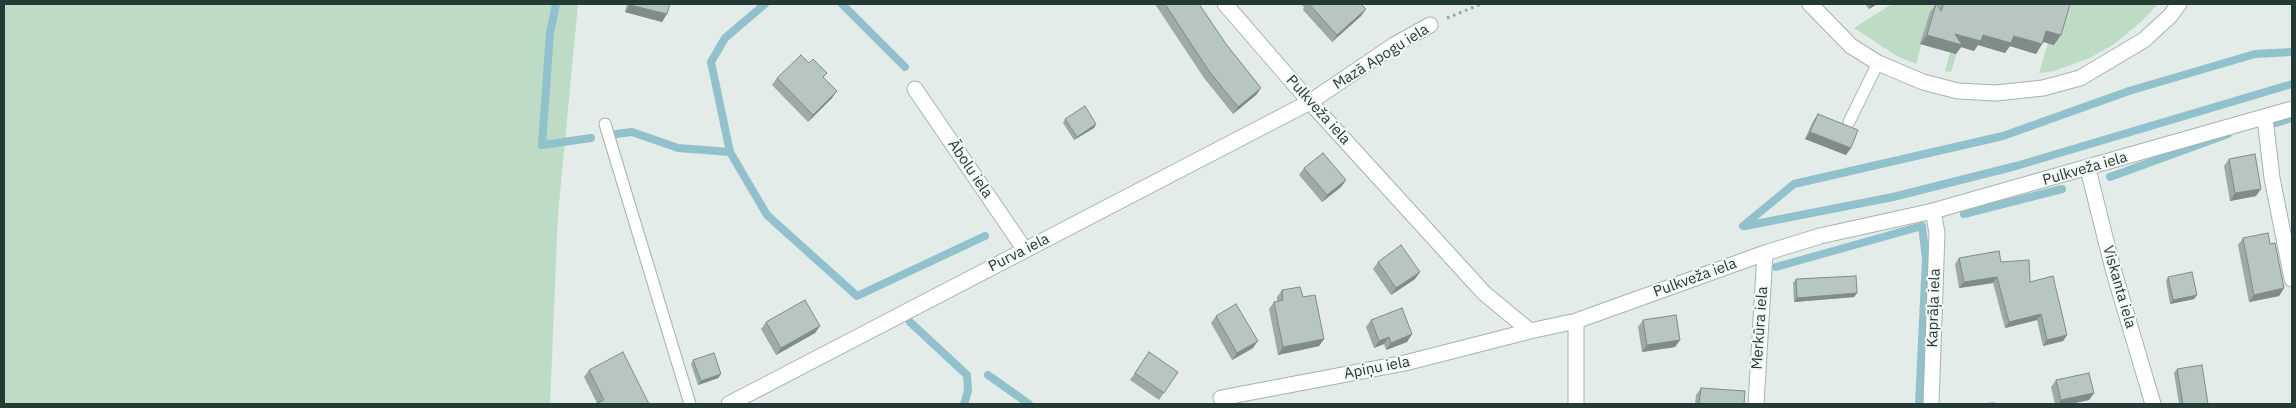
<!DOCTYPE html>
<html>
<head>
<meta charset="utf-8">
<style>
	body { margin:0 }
	#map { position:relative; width:2296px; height:408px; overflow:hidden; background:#e3ece8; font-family:"IBM Plex Sans",sans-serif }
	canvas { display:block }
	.frame { position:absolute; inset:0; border:5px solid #243b35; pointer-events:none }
</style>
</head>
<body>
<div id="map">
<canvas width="2296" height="408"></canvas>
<div class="frame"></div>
</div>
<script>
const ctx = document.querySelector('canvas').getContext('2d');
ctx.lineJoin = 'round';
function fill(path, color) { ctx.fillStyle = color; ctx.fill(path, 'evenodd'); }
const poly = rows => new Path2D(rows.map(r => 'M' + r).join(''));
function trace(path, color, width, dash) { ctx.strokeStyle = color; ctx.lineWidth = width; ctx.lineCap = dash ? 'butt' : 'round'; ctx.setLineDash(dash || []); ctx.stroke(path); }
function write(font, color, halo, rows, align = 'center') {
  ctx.font = font + ' "IBM Plex Sans",sans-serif'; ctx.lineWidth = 4; ctx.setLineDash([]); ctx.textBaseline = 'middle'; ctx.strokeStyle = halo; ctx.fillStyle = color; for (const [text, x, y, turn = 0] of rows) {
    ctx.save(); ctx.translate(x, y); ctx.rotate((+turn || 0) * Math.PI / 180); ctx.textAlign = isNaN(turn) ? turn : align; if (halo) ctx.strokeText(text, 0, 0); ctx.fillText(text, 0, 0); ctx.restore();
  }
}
fill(poly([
	[4,4,578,4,558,214,550,404,4,404],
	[1892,4,1940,4,1934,24,1927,22,1916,64,1897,56,1854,28],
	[2066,4,2158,4,2142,21,2114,44,2090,58,2054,71,2039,73,2048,43,2054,45],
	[1955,34,1962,35,1951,72,1945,71]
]), '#bedbc6');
trace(poly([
	[556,4,550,33,542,145,591,138],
	[765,4,725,38,711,62,730,152,767,215,857,296,985,236],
	[842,4,905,67],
	[2276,123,2292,118],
	[616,134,632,132,678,148,730,152],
	[2110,177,2228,134],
	[1964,214,2062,189],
	[1743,226,1794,184,2003,136,2129,91,2255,54,2292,52],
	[1745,226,1893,197,2016,166,2292,84],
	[1776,267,1922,226,1926,259,1919,404],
	[910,322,967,375,968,391,964,404],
	[988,375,1029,404]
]), '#90c1cc', 8);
const lane = poly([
	[1849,122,1878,63],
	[605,124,690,404]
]);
const street = poly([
	[1225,4,1310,102,1484,293,1530,331,1576,321,1765,253,1820,236,1933,211,2292,109],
	[1810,4,1851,46,1878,63,1923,82,1958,91,1996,93,2043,88,2080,78,2144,40,2170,16,2179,4],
	[915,89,1025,250],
	[2265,118,2272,178,2292,279],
	[2088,169,2113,269,2153,404],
	[1576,321,1576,404],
	[1221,398,1405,363,1530,331],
	[729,404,1310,102,1394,45,1430,25],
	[1756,404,1765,253],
	[1931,404,1937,233,1933,211]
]);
trace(lane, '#a6b3af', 13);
trace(street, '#a6b3af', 17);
trace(poly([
	[1447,18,1481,4]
]), '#86aca1', 3, [2.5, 4]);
trace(lane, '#fff', 11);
trace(street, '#fff', 15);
fill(poly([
	[627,4,670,4,662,22,625,12],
	[1155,4,1199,4,1226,44,1261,88,1256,95,1233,114,1204,78],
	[1301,4,1361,4,1366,9,1361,16,1332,42,1303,10,1304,7],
	[1865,4,1877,4,1869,9],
	[1936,4,1939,7,1940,4,2070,4,2054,45,2043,42,2042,44,2036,54,2010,46,2005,53,1978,45,1974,51,1961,47,1956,54,1920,44,1930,12],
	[777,78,824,78,832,98,808,122,772,85],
	[1818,114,1846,155,1805,139,1813,121],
	[1065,119,1096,124,1094,128,1074,140,1063,123],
	[2229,159,2256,196,2230,201,2224,166],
	[1304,168,1346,180,1341,187,1322,202,1299,175],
	[2243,238,2270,244,2284,288,2279,296,2249,302,2238,245],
	[1959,258,2001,262,2030,282,2067,335,2063,341,2043,346,2037,320,2005,328,1993,283,1959,288,1955,264],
	[1378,262,1420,272,1415,279,1391,295,1373,269],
	[2168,277,2197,295,2194,299,2170,304,2166,281],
	[1796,279,1857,293,1854,297,1794,302,1793,283],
	[1282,290,1303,297,1324,339,1319,346,1278,355,1269,309,1274,302,1277,301,1277,297],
	[1216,316,1253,348,1232,360,1211,323],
	[1371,320,1412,334,1407,342,1386,350,1384,344,1374,348,1366,327],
	[1643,320,1680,340,1675,347,1642,352,1638,327],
	[766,322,820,326,815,333,776,355,761,329],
	[1149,352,1178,372,1159,400,1130,380],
	[693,360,721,374,718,378,698,385,691,364],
	[2177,369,2208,404,2179,404,2174,373],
	[589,370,649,404,597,403,584,377],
	[2056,380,2094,393,2089,400,2070,404,2055,404,2051,387],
	[1701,388,1744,404,1695,404,1696,395]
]), '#9eaaa6');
fill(poly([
	[1872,4,1877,4,1869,9],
	[630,5,667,14,662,22,625,12],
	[1366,9,1361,16,1332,42,1337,35],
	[2046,31,2061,35,2054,45,2040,41],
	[1955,34,2014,36,2042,44,2036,54,2010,46,2005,53,1978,45,1974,51,1961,47,1956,54,1920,44,1927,35],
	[1261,88,1256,95,1233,114,1238,107],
	[837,91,832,98,808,122,813,115],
	[1096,124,1094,128,1074,140,1077,137],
	[1810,132,1851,148,1846,155,1805,139],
	[1346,180,1341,187,1322,202,1327,195],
	[2261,189,2256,196,2230,201,2235,193],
	[1420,272,1415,279,1391,295,1396,288],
	[1997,277,1993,283,1959,288,1964,282],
	[2284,288,2279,296,2249,302,2254,295],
	[1857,293,1854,297,1794,302,1797,298],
	[2197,295,2194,299,2170,304,2173,300],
	[2041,314,2037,320,2005,328,2009,322],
	[820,326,815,333,776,355,781,348],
	[1412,334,1407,342,1386,350,1391,343],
	[2067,335,2063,341,2043,346,2047,340],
	[1389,337,1384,344,1374,348,1379,341],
	[1324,339,1319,346,1278,355,1283,347],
	[1680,340,1675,347,1642,352,1647,345],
	[1258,341,1253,348,1232,360,1237,353],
	[721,374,718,378,698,385,701,381],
	[2094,393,2089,400,2070,404,2058,404,2061,400]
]), '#818b87');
const building = poly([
	[630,4,670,4,667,14,630,5,630,4],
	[1165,4,1199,4,1226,44,1261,88,1238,107,1209,71,1165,4],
	[1309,4,1361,4,1366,9,1337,35,1309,4],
	[1936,4,1937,4,1941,11,1944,4,2070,4,2061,35,2046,31,2042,44,2014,36,2011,43,1983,35,1981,41,1955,34,1962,45,1927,35,1936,4],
	[801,55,809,63,813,59,827,73,823,77,837,91,813,115,777,78,801,55],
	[1085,106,1096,124,1077,137,1065,119,1085,106],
	[1818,114,1858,130,1851,148,1810,132,1818,114],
	[1323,153,1346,180,1327,195,1304,168,1323,153],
	[2255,154,2261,189,2235,193,2229,159,2255,154],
	[2268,233,2270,244,2275,243,2284,288,2254,295,2243,238,2268,233],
	[1401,245,1420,272,1396,288,1378,262,1401,245],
	[1999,251,2001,262,2029,260,2030,282,2053,276,2067,335,2047,340,2041,314,2009,322,1997,277,1964,282,1959,258,1999,251],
	[2192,272,2197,295,2173,300,2168,277,2192,272],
	[1856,276,1857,293,1797,298,1796,279,1856,276],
	[1300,287,1303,297,1315,295,1324,339,1283,347,1274,302,1283,300,1282,290,1300,287],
	[805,300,820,326,781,348,766,322,805,300],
	[1236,304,1258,341,1237,353,1216,316,1236,304],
	[1402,308,1412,334,1391,343,1389,337,1379,341,1371,320,1402,308],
	[1676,315,1680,340,1647,345,1643,320,1676,315],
	[623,352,649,404,595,404,604,400,589,370,623,352],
	[1149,352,1178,372,1164,393,1135,373,1149,352],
	[714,353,721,374,701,381,693,360,714,353],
	[2202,365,2208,404,2183,404,2177,369,2202,365],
	[2089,373,2094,393,2061,400,2056,380,2089,373],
	[1701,388,1745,391,1744,404,1699,404,1701,388],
	[1994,403,1994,404,1977,404,1994,403]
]);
fill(building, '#b8c6c1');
trace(building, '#818b87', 1);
write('15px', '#243b35', '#f3f8f6', [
	["Mazā Apogu iela",1381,57,-32],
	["Pulkveža iela",1318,110,48],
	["Ābolu iela",970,169,56],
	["Pulkveža iela",2085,169,-16],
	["Purva iela",1019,253,-27],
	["Pulkveža iela",1695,278,-20],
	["Viskanta iela",2119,287,74],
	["Kaprāļa iela",1934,308,-88],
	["Merkūra iela",1760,328,-86],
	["Apiņu iela",1377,368,-11]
]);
</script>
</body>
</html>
